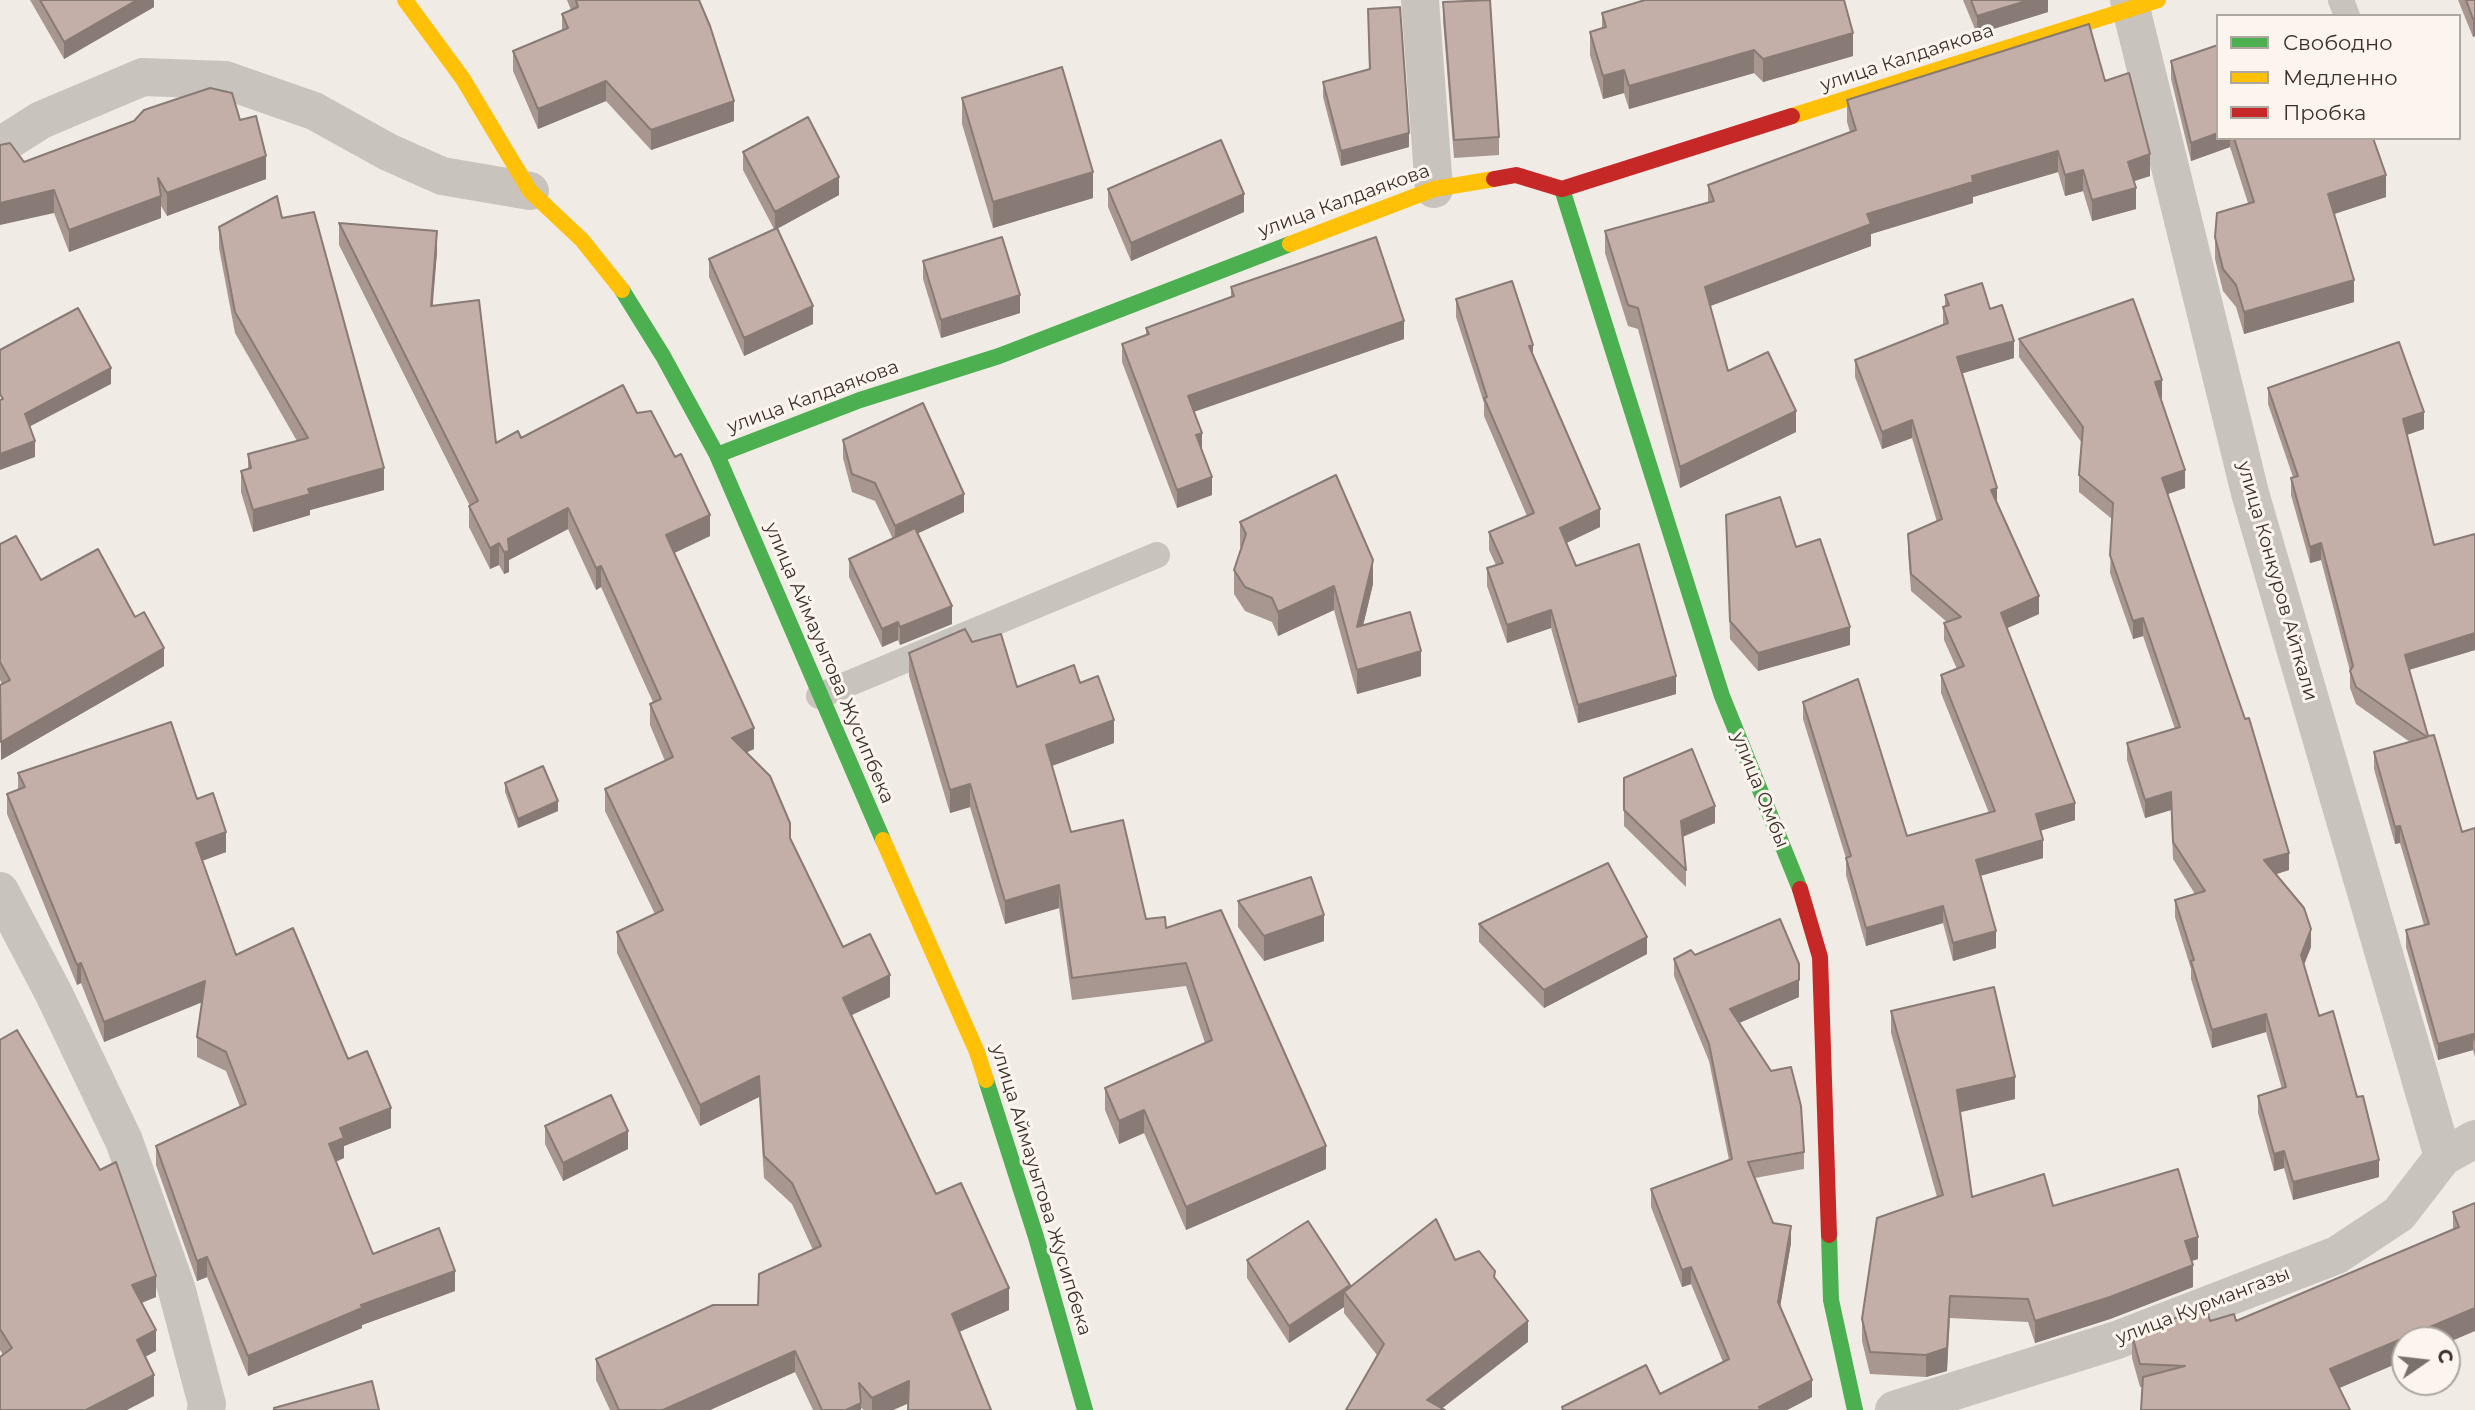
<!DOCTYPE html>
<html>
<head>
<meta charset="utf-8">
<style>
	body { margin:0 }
	#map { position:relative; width:2475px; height:1410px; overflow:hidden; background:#f0ebe5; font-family:Montserrat,sans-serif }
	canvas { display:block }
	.legend { position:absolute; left:2216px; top:14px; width:245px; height:126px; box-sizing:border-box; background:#fbf5ee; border:2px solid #aea6a0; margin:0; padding:9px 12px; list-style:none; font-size:21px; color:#3b302b }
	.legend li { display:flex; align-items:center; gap:14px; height:35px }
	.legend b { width:35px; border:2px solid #aea6a0 }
	.north { position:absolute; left:2391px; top:1326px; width:70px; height:70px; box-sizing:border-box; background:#fbf5ee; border:2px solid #aea6a0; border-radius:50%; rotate:76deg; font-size:19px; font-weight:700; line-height:28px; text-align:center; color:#3b302b }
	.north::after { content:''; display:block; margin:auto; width:24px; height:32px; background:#7a716c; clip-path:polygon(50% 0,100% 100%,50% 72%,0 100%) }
</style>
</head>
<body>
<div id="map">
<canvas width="2475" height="1410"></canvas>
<ul class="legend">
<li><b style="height:9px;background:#4caf50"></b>Свободно</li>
<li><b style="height:9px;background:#ffc107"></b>Медленно</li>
<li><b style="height:9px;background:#c62828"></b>Пробка</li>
</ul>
<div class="north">С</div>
</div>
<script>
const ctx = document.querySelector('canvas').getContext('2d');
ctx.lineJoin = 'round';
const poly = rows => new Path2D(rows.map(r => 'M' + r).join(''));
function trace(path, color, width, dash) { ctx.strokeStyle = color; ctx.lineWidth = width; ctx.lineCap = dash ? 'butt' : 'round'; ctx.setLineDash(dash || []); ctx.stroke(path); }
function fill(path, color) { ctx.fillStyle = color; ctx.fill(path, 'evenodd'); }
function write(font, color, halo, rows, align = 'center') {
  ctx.font = font + ' Montserrat,sans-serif'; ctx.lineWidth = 6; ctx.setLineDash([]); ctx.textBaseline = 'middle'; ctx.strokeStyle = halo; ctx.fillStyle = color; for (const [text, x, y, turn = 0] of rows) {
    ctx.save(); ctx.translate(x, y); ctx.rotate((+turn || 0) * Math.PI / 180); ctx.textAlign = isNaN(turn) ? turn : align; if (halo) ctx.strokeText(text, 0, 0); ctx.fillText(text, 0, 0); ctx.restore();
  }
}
trace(poly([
	[2341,0,2347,16],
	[819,696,1157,555]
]), '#c9c3be', 26);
trace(poly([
	[1420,0,1434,189],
	[2129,0,2250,493,2443,1157],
	[0,146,41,120,143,77,225,80,314,111,388,152,442,176,530,191],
	[0,891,54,994,124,1141,176,1287,207,1404,206,1410],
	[1894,1410,2117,1340,2337,1255,2399,1214,2443,1157,2475,1139]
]), '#c9c3be', 38);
trace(poly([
	[1562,189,1722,696,1800,889],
	[622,290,663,356,717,455,883,840],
	[717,455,860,400,999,356,1290,244],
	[986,1080,1036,1237,1085,1410],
	[1829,1235,1831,1300,1855,1410]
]), '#4caf50', 16);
trace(poly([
	[405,0,463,79,530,191,582,240,622,290],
	[1792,116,2158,0],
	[1290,244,1434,189,1494,179],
	[883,840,977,1052,986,1080]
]), '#ffc107', 16);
trace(poly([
	[1494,179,1516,175,1562,189,1792,116],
	[1800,889,1820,957,1829,1235]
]), '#c62828', 16);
fill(poly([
	[30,0,154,0,154,7,64,59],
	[567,0,699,0,734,121,651,150,606,101,538,129,513,71,513,51,562,30,562,14,571,10],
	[1963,0,2048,0,2048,12,1977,34],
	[2458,0,2475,0,2475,36,2473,37],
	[1443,2,1499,137,1499,155,1454,158,1443,20],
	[1368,9,1409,147,1341,166,1323,97,1323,82,1369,69],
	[1602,13,1853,56,1763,82,1754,73,1629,109,1624,93,1603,99,1590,55,1590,32,1602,29],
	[2171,61,2218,138,2373,138,2386,197,2334,214,2354,302,2244,334,2236,307,2223,291,2215,259,2215,237,2248,203,2230,147,2191,161,2171,79],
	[2105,81,2150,176,2134,181,2136,209,2092,221,2083,191,2065,196,2058,172,1973,197,1973,203,1871,234,1871,246,1710,306,1728,371,1796,432,1680,488,1638,329,1628,326,1605,253,1605,231,1708,202,1708,185,1850,132,1847,122,1847,100],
	[962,98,1093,198,993,228,962,124],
	[240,120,266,179,167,216,161,206,161,218,69,252,54,213,24,162],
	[743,152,839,195,778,228,813,324,744,356,709,277,709,259,774,229,743,170],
	[1108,189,1244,212,1131,261,1108,207],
	[282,218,384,490,310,510,310,515,253,532,241,492,241,471,248,469,248,454,297,441,235,333,219,248,219,227],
	[339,223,437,252,432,305,496,443,637,413,710,536,674,553,754,749,747,752,790,838,843,947,890,997,852,1015,936,1194,1009,1310,959,1332,909,1403,893,1410,864,1410,861,1408,861,1410,813,1410,795,1372,710,1410,610,1410,596,1380,596,1359,758,1305,813,1250,792,1204,764,1178,759,1097,700,1126,617,953,617,932,655,914,605,811,605,789,665,761,650,725,650,704,653,702,601,587,596,590,568,529,509,560,509,572,504,574,499,565,490,569,469,527,469,506,470,506,339,245],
	[923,261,1020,313,941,338,923,279],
	[1231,287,1404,339,1194,411,1212,495,1177,508,1122,362,1122,344,1146,335,1146,328,1231,297],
	[1945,295,1990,309,2014,358,1962,373,1997,503,2039,614,2006,628,2075,820,2040,831,2043,858,1980,876,1996,948,1953,961,1943,923,1866,946,1846,875,1846,858,1803,719,1803,702,1907,836,1989,813,1941,693,1941,675,1957,669,1944,640,1944,623,1947,622,1911,591,1908,552,1908,534,1937,522,1912,438,1882,449,1855,377,1855,360,1943,325,1943,307,1945,307],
	[1456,299,1533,357,1600,527,1566,543,1576,566,1676,694,1578,723,1551,628,1507,643,1487,586,1487,568,1496,565,1489,550,1489,532,1527,516,1484,416,1484,403,1456,317],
	[2019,339,2162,398,2160,398,2185,488,2168,494,2289,870,2276,874,2311,947,2304,965,2319,1016,2379,1177,2293,1200,2284,1168,2274,1171,2258,1113,2258,1096,2282,1089,2266,1032,2212,1048,2191,979,2191,969,2175,917,2175,900,2195,894,2173,859,2171,810,2145,818,2127,760,2127,743,2175,729,2143,636,2133,639,2110,573,2112,519,2079,492,2079,475,2082,443,2019,357],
	[2268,388,2424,429,2407,435,2434,545,2475,534,2475,650,2409,670,2428,736,2462,832,2475,828,2475,1057,2473,1050,2438,1060,2406,947,2406,930,2424,925,2400,843,2395,844,2374,769,2374,752,2410,742,2356,704,2350,688,2350,671,2321,560,2310,563,2291,495,2291,478,2293,477,2268,404],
	[843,440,964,512,918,533,952,624,900,645,898,640,882,647,849,577,849,559,893,539,875,501,852,492,843,458],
	[1726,515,1796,547,1850,645,1758,671,1730,639],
	[1240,522,1373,584,1363,625,1421,676,1357,694,1334,610,1278,636,1272,622,1245,611,1234,594,1234,570,1241,549,1240,546],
	[0,544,41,580,135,617,164,666,1,760,0,685,2,684,0,680],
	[972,642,1017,687,1080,683,1114,743,1052,766,1071,832,1146,919,1166,928,1326,1169,1186,1230,1144,1133,1119,1144,1105,1110,1105,1088,1205,1043,1186,986,1072,1000,1059,908,1005,924,970,807,950,813,909,676,909,653],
	[18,773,197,799,226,852,202,861,236,955,348,1059,391,1128,344,1146,344,1158,336,1162,373,1254,455,1291,362,1325,362,1328,248,1376,207,1277,197,1281,156,1165,156,1146,240,1107,226,1071,197,1057,197,1037,202,1002,104,1042,81,983,77,985,7,814,7,794,18,790],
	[1624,778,1715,823,1683,837,1686,870,1686,887,1624,826],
	[505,783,558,811,518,828,505,792],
	[1238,901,1324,941,1264,961,1238,927],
	[1479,924,1647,954,1544,1008,1479,942],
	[1695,955,1799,997,1739,1023,1804,1152,1804,1169,1755,1178,1773,1223,1791,1243,1780,1306,1812,1397,1787,1410,1562,1410,1562,1407,1660,1394,1723,1362,1691,1284,1682,1287,1651,1207,1651,1189,1729,1160,1709,1061,1674,976,1674,959],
	[1891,1011,2015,1099,1960,1112,1972,1197,2053,1206,2198,1259,2191,1261,2193,1287,2110,1319,2035,1343,2028,1322,1950,1318,1947,1371,1926,1377,1870,1374,1862,1341,1862,1319,1937,1197,1891,1033],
	[0,1040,156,1297,142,1303,156,1351,145,1357,154,1396,3,1355,0,1350],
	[545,1126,628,1149,563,1181,545,1144],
	[2475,1203,2405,1340,2405,1360,2339,1388,2140,1387,2132,1358,2132,1335,2210,1321,2236,1321,2453,1229,2453,1212],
	[1247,1260,1350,1288,1455,1260,1495,1278,1528,1342,1377,1355,1344,1313,1344,1307,1289,1343,1247,1278]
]), '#a89690');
fill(poly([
	[137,0,154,0,154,7,64,59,64,42],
	[2029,0,2048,0,2048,12,1977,34,1977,16],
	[2475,18,2475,36,2473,37,2473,19],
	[1853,33,1853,56,1763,82,1763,59],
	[1754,50,1754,73,1629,109,1629,86],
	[1624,70,1624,93,1603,99,1603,76],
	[606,81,606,101,538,129,538,109],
	[734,101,734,121,651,150,651,130],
	[1409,133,1409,147,1341,166,1341,151],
	[2218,133,2218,138,2230,138,2230,147,2191,161,2191,143],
	[2058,151,2058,172,1973,197,1973,203,1871,234,1871,246,1705,308,1705,287,1867,214,1972,176],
	[2150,154,2150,176,2128,183,2128,162],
	[266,156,266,179,167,216,167,193],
	[2083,170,2083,191,2065,196,2065,175],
	[1093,172,1093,198,993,228,993,202],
	[2386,175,2386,197,2328,216,2328,194],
	[839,177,839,195,775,230,775,212],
	[2136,188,2136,209,2092,221,2092,200],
	[54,190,54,213,0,225,0,203],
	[1244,194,1244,212,1131,261,1131,243],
	[161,196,161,218,69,252,69,230],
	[437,231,437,252,431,327,431,306],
	[2354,280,2354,302,2244,334,2244,312],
	[1020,295,1020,313,941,338,941,320],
	[813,306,813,324,744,356,744,338],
	[1404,321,1404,339,1188,414,1188,396],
	[2014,341,2014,358,1957,375,1957,357],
	[1533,345,1533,363,1529,346],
	[111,368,111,384,25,429,25,414],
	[2162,380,2162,398,2155,400,2155,382],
	[1796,411,1796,432,1680,488,1680,467],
	[2424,412,2424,429,2403,436,2403,419],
	[1912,420,1912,438,1882,449,1882,432],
	[1202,433,1202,451,1196,435],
	[35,441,35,457,0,470,0,454],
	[384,468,384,490,310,510,310,515,253,532,253,510,308,489],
	[2185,470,2185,488,2162,496,2162,478],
	[1212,477,1212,495,1177,508,1177,490],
	[1997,488,1997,505,1991,490],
	[964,494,964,512,895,544,895,526],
	[568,508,568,529,509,560,509,572,504,574,504,552,508,539],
	[1600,509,1600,527,1560,546,1560,528],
	[710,515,710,536,666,557,666,535],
	[499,543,499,565,490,569,490,548],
	[2321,543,2321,560,2310,563,2310,547],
	[1373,560,1373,584,1357,651,1357,627],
	[601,566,601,587,596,590,596,568],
	[1334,586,1334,610,1278,636,1278,612],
	[2039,596,2039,614,2001,631,2001,613],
	[952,606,952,624,900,645,900,627],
	[1551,610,1551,628,1507,643,1507,625],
	[2143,618,2143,636,2133,639,2133,621],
	[898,622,898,640,882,647,882,629],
	[1850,627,1850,645,1758,671,1758,653],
	[2475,633,2475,650,2405,671,2405,655],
	[164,648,164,666,1,760,1,742],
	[1421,651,1421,676,1357,694,1357,670],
	[1676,676,1676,694,1578,723,1578,705],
	[1114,720,1114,743,1046,768,1046,745],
	[754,728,754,749,732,759,732,738],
	[970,784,970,807,950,813,950,790],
	[2171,792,2171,810,2145,818,2145,800],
	[558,801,558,811,518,828,518,819],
	[2075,803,2075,820,2036,832,2036,814],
	[1715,806,1715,823,1681,837,1681,821],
	[2400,826,2400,843,2395,844,2395,827],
	[226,832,226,852,196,863,196,843],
	[2043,840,2043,858,1976,877,1976,860],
	[2289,853,2289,870,2264,878,2264,860],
	[1059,885,1059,908,1005,924,1005,901],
	[1943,906,1943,923,1866,946,1866,928],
	[1324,915,1324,941,1264,961,1264,936],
	[2311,929,2311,947,2301,972,2301,955],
	[1996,931,1996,948,1953,961,1953,943],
	[1647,937,1647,954,1544,1008,1544,990],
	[81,963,81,983,77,985,77,965],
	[890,975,890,997,843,1019,843,998],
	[1799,980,1799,997,1730,1027,1730,1009],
	[205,981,205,1001,104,1042,104,1022],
	[2266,1014,2266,1032,2212,1048,2212,1030],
	[2473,1034,2473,1050,2438,1060,2438,1044],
	[759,1076,759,1097,700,1126,700,1105],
	[2015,1077,2015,1099,1957,1113,1957,1090],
	[391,1108,391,1128,344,1146,344,1158,329,1164,329,1144,340,1128],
	[1144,1110,1144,1133,1119,1144,1119,1121],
	[628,1131,628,1149,563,1181,563,1163],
	[1326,1146,1326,1169,1186,1230,1186,1207],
	[2284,1151,2284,1168,2274,1171,2274,1154],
	[2379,1160,2379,1177,2293,1200,2293,1182],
	[1791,1226,1791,1243,1778,1319,1778,1302],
	[2198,1237,2198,1259,2185,1263,2185,1241],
	[207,1257,207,1277,197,1281,197,1261],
	[2193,1265,2193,1287,2110,1319,2035,1343,2035,1321],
	[1691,1267,1691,1284,1682,1287,1682,1270],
	[455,1271,455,1291,362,1325,362,1328,248,1376,248,1356,361,1305],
	[156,1276,156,1297,132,1306,132,1285],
	[1350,1285,1350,1301,1344,1292,1344,1307,1289,1343,1289,1326],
	[1009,1288,1009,1310,952,1335,952,1314],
	[1950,1296,1947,1371,1926,1377,1926,1355],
	[2475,1308,2475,1331,2447,1343,2447,1340,2405,1340,2405,1360,2330,1392,2330,1369],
	[1528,1321,1528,1342,1440,1410,1427,1400],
	[156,1330,156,1351,137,1361,137,1340],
	[795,1351,795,1372,710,1410,663,1410],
	[154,1375,154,1396,127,1410,86,1410],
	[1812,1380,1812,1397,1787,1410,1759,1410,1759,1407],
	[909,1381,909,1403,893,1410,872,1410,872,1398],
	[861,1403,861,1410,846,1410]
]), '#887a75');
const building = poly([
	[40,0,137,0,64,42,40,0],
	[576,0,699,0,710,26,734,101,651,130,606,81,538,109,513,51,568,28,562,14,578,7,576,0],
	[1490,0,1499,137,1454,140,1443,2,1490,0],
	[1645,0,1844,0,1853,33,1763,59,1754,50,1629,86,1624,70,1603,76,1590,32,1606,27,1602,13,1645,0],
	[1971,0,2029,0,1977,16,1971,0],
	[2466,0,2475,0,2475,18,2473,19,2466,0],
	[1400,7,1409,133,1341,151,1323,82,1370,69,1368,9,1400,7],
	[2089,24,2105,81,2129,73,2150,154,2128,162,2136,188,2092,200,2083,170,2065,175,2058,151,1972,176,1973,182,1867,214,1871,224,1705,287,1728,371,1768,352,1796,411,1680,467,1638,308,1628,305,1605,231,1714,201,1708,185,1856,130,1847,100,2089,24],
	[2218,45,2218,133,2191,143,2171,61,2218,45],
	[1062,67,1093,172,993,202,962,98,1062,67],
	[210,88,232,93,240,120,256,116,266,156,167,193,158,178,161,196,69,230,54,190,0,203,0,145,10,143,24,162,134,121,144,110,210,88],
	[808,117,839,177,775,212,743,152,808,117],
	[2234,138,2373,138,2386,175,2328,194,2354,280,2244,312,2236,285,2223,269,2215,237,2217,213,2254,202,2234,138],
	[1221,140,1244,194,1131,243,1108,189,1221,140],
	[277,196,282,218,314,212,384,468,308,489,310,494,253,510,241,471,251,468,248,454,308,438,235,312,219,227,277,196],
	[339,223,437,231,431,306,479,300,496,443,518,431,521,438,623,385,637,413,651,411,675,457,681,454,710,515,666,535,754,728,732,738,770,776,790,823,790,838,843,947,870,934,890,975,843,998,936,1194,961,1183,1009,1288,952,1314,991,1410,908,1410,909,1381,872,1398,859,1383,861,1403,846,1410,822,1410,795,1351,663,1410,619,1410,596,1359,713,1305,758,1305,759,1274,821,1246,792,1183,764,1156,759,1076,700,1105,617,932,663,910,605,789,673,757,650,704,661,699,601,566,596,568,568,508,508,539,509,551,504,552,499,543,490,548,469,506,478,501,339,223],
	[777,228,813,306,744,338,709,259,777,228],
	[1002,237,1020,295,941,320,923,261,1002,237],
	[1376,237,1404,321,1188,396,1202,433,1196,435,1212,477,1177,490,1122,344,1149,334,1146,328,1234,296,1231,287,1376,237],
	[1512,281,1533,345,1529,346,1600,509,1560,528,1576,566,1639,544,1676,676,1578,705,1551,610,1507,625,1487,568,1503,563,1489,532,1534,513,1484,398,1487,397,1456,299,1512,281],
	[1982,283,1990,309,2002,305,2014,341,1957,357,1997,488,1991,490,2039,596,2001,613,2075,803,2036,814,2043,840,1976,860,1996,931,1953,943,1943,906,1866,928,1846,858,1851,856,1803,702,1858,679,1907,836,1995,811,1941,675,1964,666,1944,623,1961,617,1911,574,1908,534,1942,519,1912,420,1882,432,1855,360,1948,323,1943,307,1949,305,1945,295,1982,283],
	[2133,299,2162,380,2155,382,2185,470,2162,478,2245,719,2249,718,2289,853,2264,860,2304,908,2311,929,2301,955,2319,1016,2333,1011,2357,1097,2363,1096,2379,1160,2293,1182,2284,1151,2274,1154,2258,1096,2286,1087,2266,1014,2212,1030,2191,961,2194,960,2175,900,2205,891,2173,842,2171,792,2145,800,2127,743,2180,727,2143,618,2133,621,2110,555,2113,503,2079,475,2083,427,2019,339,2133,299],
	[78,308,111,368,25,414,35,441,0,454,0,400,3,399,0,394,0,350,78,308],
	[2399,342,2424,412,2403,419,2434,545,2475,534,2475,633,2405,655,2428,736,2434,735,2462,832,2475,828,2475,1041,2473,1034,2438,1044,2406,930,2429,924,2400,826,2395,827,2374,752,2427,737,2356,687,2350,671,2353,666,2321,543,2310,547,2291,478,2298,476,2268,388,2399,342],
	[923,403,964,494,895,526,875,483,852,474,843,440,923,403],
	[1336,475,1373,560,1357,627,1410,612,1421,651,1357,670,1334,586,1278,612,1272,598,1245,587,1234,570,1246,534,1240,522,1336,475],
	[1780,497,1796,547,1820,539,1850,627,1758,653,1730,621,1726,515,1780,497],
	[915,528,952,606,900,627,898,622,882,629,849,559,915,528],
	[16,536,41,580,98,549,135,617,144,612,164,648,1,742,0,685,10,680,0,662,0,544,16,536],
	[965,629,972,642,1001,634,1017,687,1074,665,1080,683,1098,676,1114,720,1046,745,1071,832,1123,820,1146,919,1165,917,1166,928,1221,910,1326,1146,1186,1207,1144,1110,1119,1121,1105,1088,1212,1040,1186,963,1072,978,1059,885,1005,901,970,784,950,790,909,653,965,629],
	[171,722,197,799,213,793,226,832,196,843,236,955,293,928,348,1059,367,1051,391,1108,340,1128,344,1138,329,1144,373,1254,439,1228,455,1271,361,1305,362,1308,248,1356,207,1257,197,1261,156,1146,246,1104,226,1052,197,1037,205,981,104,1022,81,963,77,965,7,794,25,787,18,773,171,722],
	[1692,749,1715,806,1681,821,1686,870,1624,810,1624,778,1692,749],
	[543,766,558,801,518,819,505,783,543,766],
	[1608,863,1647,937,1544,990,1479,924,1608,863],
	[1311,877,1324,915,1264,936,1238,901,1311,877],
	[1780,919,1799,964,1799,980,1730,1009,1771,1071,1791,1067,1801,1106,1804,1152,1748,1162,1773,1223,1791,1226,1778,1302,1812,1380,1759,1407,1761,1410,1563,1410,1562,1407,1646,1365,1660,1394,1729,1359,1691,1267,1682,1270,1651,1189,1732,1159,1709,1044,1674,959,1691,950,1695,955,1780,919],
	[1994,987,2015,1077,1957,1090,1972,1197,2044,1174,2053,1206,2178,1169,2198,1237,2185,1241,2193,1265,2110,1297,2035,1321,2028,1299,1950,1296,1947,1348,1926,1355,1870,1352,1862,1319,1877,1218,1943,1195,1891,1011,1994,987],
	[17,1030,100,1170,116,1162,156,1276,132,1285,156,1330,137,1340,154,1375,86,1410,0,1410,0,1357,12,1348,0,1329,0,1040,17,1030],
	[611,1095,628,1131,563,1163,545,1126,611,1095],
	[2475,1203,2475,1308,2330,1369,2350,1410,2141,1410,2143,1377,2185,1366,2140,1364,2132,1335,2206,1306,2210,1321,2234,1314,2236,1321,2459,1227,2453,1212,2475,1203],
	[1436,1219,1455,1260,1479,1251,1495,1271,1494,1277,1528,1321,1427,1400,1445,1410,1346,1410,1384,1344,1344,1292,1436,1219],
	[1308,1221,1350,1285,1289,1326,1247,1260,1308,1221],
	[372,1381,379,1410,274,1410,274,1408,372,1381]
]);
fill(building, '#c3afa7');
trace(building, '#887a75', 2);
write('19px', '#3b302b', '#fbf5ee', [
	["улица Калдаякова",1907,58,-18],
	["улица Калдаякова",1344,201,-20],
	["улица Калдаякова",813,397,-20],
	["улица Конкуров Айткали",2277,581,74],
	["улица Аймауытова Жусипбека",829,663,67],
	["улица Омбы",1760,790,68],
	["улица Аймауытова Жусипбека",1041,1190,73],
	["улица Курмангазы",2203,1306,-21]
]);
</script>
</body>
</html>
